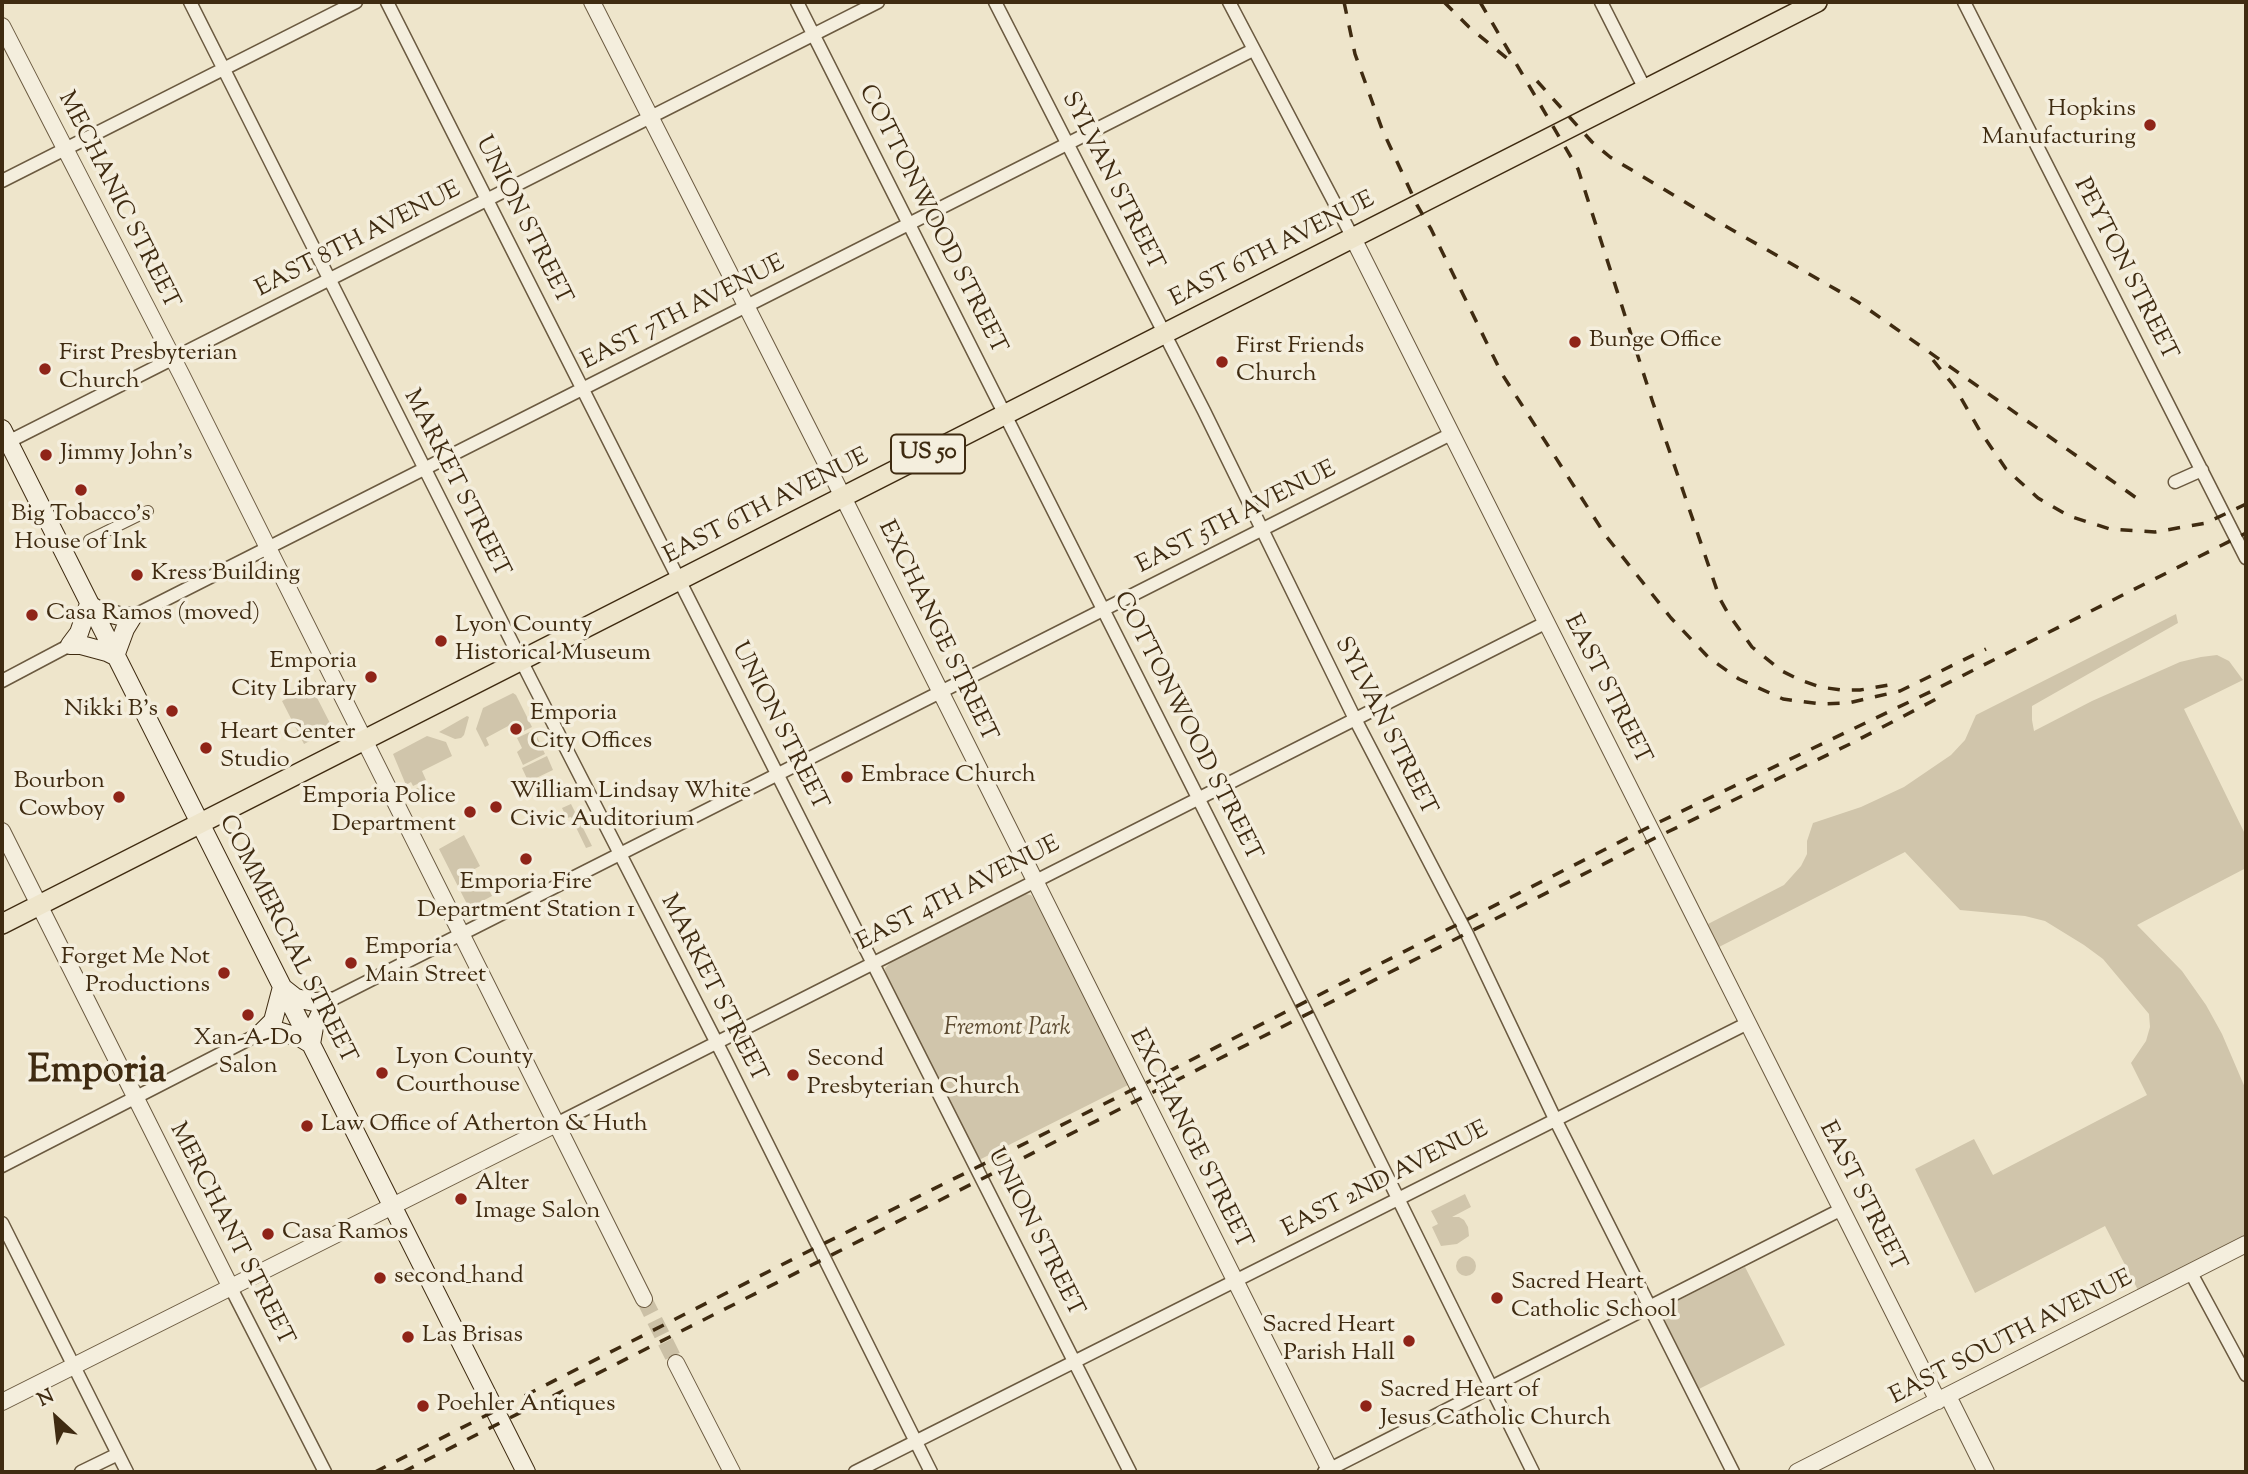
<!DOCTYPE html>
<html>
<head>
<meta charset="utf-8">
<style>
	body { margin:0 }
	#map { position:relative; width:2248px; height:1474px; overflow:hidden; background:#eee5cb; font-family:"Sorts Mill Goudy",serif }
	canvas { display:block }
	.frame { position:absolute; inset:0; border:4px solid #3f2b11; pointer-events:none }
	.north { position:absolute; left:21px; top:1383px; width:70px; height:70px; -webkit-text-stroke:5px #f4eedd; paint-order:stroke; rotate:333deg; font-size:19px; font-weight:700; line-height:28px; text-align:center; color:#3f2b11 }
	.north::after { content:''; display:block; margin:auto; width:24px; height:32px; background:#3f2b11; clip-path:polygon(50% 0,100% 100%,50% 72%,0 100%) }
</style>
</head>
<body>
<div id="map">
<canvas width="2248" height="1474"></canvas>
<div class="frame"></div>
<div class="north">N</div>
</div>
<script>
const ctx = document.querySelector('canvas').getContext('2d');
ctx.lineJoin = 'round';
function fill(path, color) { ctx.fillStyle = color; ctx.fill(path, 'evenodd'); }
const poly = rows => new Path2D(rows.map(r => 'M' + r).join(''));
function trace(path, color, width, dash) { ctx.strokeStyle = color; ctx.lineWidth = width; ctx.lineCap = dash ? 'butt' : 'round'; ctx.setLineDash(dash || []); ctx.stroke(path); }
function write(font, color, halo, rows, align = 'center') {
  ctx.font = font + ' "Sorts Mill Goudy",serif'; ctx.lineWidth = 7; ctx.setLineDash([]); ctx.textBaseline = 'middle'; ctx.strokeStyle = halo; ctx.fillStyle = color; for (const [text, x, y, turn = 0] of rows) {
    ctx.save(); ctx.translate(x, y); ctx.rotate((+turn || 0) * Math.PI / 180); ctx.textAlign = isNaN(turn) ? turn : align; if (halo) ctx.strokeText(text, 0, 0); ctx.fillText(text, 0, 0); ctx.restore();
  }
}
fill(poly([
	[2176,614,2178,623,2032,706,2032,720,2034,731,2092,701,2180,662,2201,657,2217,655,2229,661,2243,680,2184,709,2246,836,2246,868,2137,925,2182,971,2206,1005,2222,1034,2246,1090,2246,1236,2139,1292,2105,1226,1975,1293,1915,1169,1974,1139,1993,1175,2147,1095,2131,1063,2146,1041,2150,1027,2149,1014,2103,959,2084,945,2045,921,2025,916,1960,910,1905,852,1719,947,1708,924,1784,885,1801,866,1807,854,1807,841,1813,823,1861,807,1904,787,1951,755,1965,740,1976,715],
	[311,686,333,729,304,744,282,701],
	[513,693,516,695,532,727,516,735,510,725,486,738,489,745,485,747,476,729,483,708],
	[467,716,469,717,464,735,461,738,455,739,439,732],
	[534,730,545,754,523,765,517,752,522,748,517,738],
	[427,736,446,742,452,756,422,771,426,780,413,786,411,782,406,785,393,754],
	[547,756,553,770,532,780,533,783,530,785,522,768],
	[427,783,433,793,417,801,412,791],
	[571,804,592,846,586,848,571,817,567,818,562,808],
	[464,835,480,866,471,871,481,891,488,888,492,896,469,908,439,849],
	[1025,894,1031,895,1035,900,1128,1085,979,1160,886,976,885,968,891,962],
	[1465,1194,1471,1207,1452,1217,1459,1217,1464,1220,1468,1227,1469,1236,1457,1244,1441,1246,1432,1227,1438,1224,1431,1211],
	'1456 1266a10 10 0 1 1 20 0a10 10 0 1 1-20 0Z',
	[1745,1267,1785,1345,1699,1389,1664,1319,1664,1312,1667,1306]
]), '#d0c5ab');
trace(poly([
	[644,1299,676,1363]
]), '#cbc0a6', 16, [16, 8]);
const pedestrian = poly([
	[89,540,148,511]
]);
const minor = poly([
	[190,2,531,680,724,1057,931,1472],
	[387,2,1130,1472],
	[797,2,1307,1014,1533,1472],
	[995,2,1204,411,1355,719,1467,934,1555,1119,1733,1472],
	[1229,2,1353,238],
	[1601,2,1645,89],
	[1964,2,2246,558],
	[2,181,356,2],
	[2,445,878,2],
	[2175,482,2202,470],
	[133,616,1253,50],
	[2,681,70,645],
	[329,1001,1451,434],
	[556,1124,1545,623],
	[2,1166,261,1033],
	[2,1223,127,1472],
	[2191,1273,2246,1375],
	[231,1288,325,1472],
	[81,1472,118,1454],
	[855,1472,1748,1023],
	[1324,1472,1842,1209]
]);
const tertiary = poly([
	[592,2,834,479,1331,1472],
	[2,26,181,374,644,1299],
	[1353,238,1938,1401],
	[2,831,231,1288],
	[676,1363,732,1472],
	[1948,1396,1986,1472],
	[2,1402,556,1124],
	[1797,1472,2246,1244]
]);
const secondary = poly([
	[2,429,526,1472],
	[70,645,79,633,89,604,99,611,124,617,133,616],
	[70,645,81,645,107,652,115,656,125,629,133,616],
	[282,987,296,998,314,1002,329,1001],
	[261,1033,278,1031,301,1038,311,1044,314,1027,322,1010,329,1001],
	[261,1033,273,1021,282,987]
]);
const primary = poly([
	[2,924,1817,2]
]);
trace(pedestrian, '#6b5a40', 12);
trace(minor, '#6b5a40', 15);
trace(tertiary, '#6b5a40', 18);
trace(secondary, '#3f2b11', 20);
trace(primary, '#3f2b11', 22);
trace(pedestrian, '#f4eedd', 10);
trace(minor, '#f4eedd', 12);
trace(tertiary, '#f4eedd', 16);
trace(secondary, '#f4eedd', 18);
trace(primary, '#eee5cb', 19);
trace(poly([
	[1344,2,1355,54,1382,129,1417,205,1431,229,1502,374,1606,536,1671,618,1709,658,1739,679,1783,699,1821,704,1848,703,1900,691,1986,649],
	[1444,2,1469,27,1509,60],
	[1480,2,1578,169,1652,400,1720,599,1729,615,1752,647,1782,671,1800,680,1820,687,1841,690,1860,690,1889,685],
	[1537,81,1592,142,1610,157,1715,220,1858,302,2145,504],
	[1933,360,1954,386,1980,431,2006,469,2038,498,2069,516,2110,529,2155,532,2206,523,2246,504],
	[375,1472,803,1254,1138,1087,1649,827,1934,690,2246,533],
	[403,1472,1655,838,1850,744,1944,695]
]), '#3f2b11', 3.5, [12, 12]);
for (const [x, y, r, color] of [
	[2150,125,7,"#8f2418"],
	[1575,342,7,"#8f2418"],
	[1222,362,7,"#8f2418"],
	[45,369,7,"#8f2418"],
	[46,455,7,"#8f2418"],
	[81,490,7,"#8f2418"],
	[137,575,7,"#8f2418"],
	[32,615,7,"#8f2418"],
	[441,641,7,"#8f2418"],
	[371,677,7,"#8f2418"],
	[172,711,7,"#8f2418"],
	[516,729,7,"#8f2418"],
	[206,748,7,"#8f2418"],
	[847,777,7,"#8f2418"],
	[119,797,7,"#8f2418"],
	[496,807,7,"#8f2418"],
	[470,812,7,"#8f2418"],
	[526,859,7,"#8f2418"],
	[351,963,7,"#8f2418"],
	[224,973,7,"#8f2418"],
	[248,1015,7,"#8f2418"],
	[382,1073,7,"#8f2418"],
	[793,1075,7,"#8f2418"],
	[307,1126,7,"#8f2418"],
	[461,1199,7,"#8f2418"],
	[268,1234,7,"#8f2418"],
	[380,1278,7,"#8f2418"],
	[1497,1298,7,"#8f2418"],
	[408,1337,7,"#8f2418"],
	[1409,1341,7,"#8f2418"],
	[423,1406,7,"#8f2418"],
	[1366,1406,7,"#8f2418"]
]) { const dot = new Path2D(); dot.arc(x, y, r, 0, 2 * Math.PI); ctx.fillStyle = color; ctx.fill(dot); trace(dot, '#f4eedd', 2.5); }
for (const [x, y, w] of [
	[928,454,74]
]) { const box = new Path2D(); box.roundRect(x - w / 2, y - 19.5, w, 39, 5); ctx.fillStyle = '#f4eedd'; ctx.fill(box); trace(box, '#3f2b11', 2); }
write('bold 23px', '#3f2b11', null, [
	["US 50",928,454]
]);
write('24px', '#3f2b11', '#f4eedd', [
	["Hopkins",2136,111,"right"],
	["Manufacturing",2136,139,"right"],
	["Bunge Office",1589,342],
	["First Friends",1236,348],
	["Church",1236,376],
	["First Presbyterian",59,355],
	["Church",59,383],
	["Jimmy John's",60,455],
	["Big Tobacco's",81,516,"center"],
	["House of Ink",81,544,"center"],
	["Kress Building",151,575],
	["Casa Ramos (moved)",46,615],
	["Lyon County",455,627],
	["Historical Museum",455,655],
	["Emporia",357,663,"right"],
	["City Library",357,691,"right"],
	["Nikki B's",158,711,"right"],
	["Emporia",530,715],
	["City Offices",530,743],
	["Heart Center",220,734],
	["Studio",220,762],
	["Embrace Church",861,777],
	["Bourbon",105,783,"right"],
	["Cowboy",105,811,"right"],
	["William Lindsay White",510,793],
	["Civic Auditorium",510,821],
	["Emporia Police",456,798,"right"],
	["Department",456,826,"right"],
	["Emporia Fire",526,884,"center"],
	["Department Station 1",526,912,"center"],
	["Emporia",365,949],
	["Main Street",365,977],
	["Forget Me Not",210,959,"right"],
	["Productions",210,987,"right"],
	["Xan-A-Do",248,1040,"center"],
	["Salon",248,1068,"center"],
	["Lyon County",396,1059],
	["Courthouse",396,1087],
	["Second",807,1061],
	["Presbyterian Church",807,1089],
	["Law Office of Atherton & Huth",321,1126],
	["Alter",475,1185],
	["Image Salon",475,1213],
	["Casa Ramos",282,1234],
	["second_hand",394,1278],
	["Sacred Heart",1511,1284],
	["Catholic School",1511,1312],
	["Sacred Heart",1395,1327,"right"],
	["Parish Hall",1395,1355,"right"],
	["Las Brisas",422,1337],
	["Sacred Heart of",1380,1392],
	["Jesus Catholic Church",1380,1420],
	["Poehler Antiques",437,1406]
], 'left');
write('24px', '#3f2b11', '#f4eedd', [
	["SYLVAN STREET",1111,182,63],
	["MECHANIC STREET",117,201,63],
	["COTTONWOOD STREET",931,220,63],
	["UNION STREET",522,221,63],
	["EAST 8TH AVENUE",359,241,-27],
	["EAST 6TH AVENUE",1273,251,-27],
	["PEYTON STREET",2124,270,63],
	["EAST 7TH AVENUE",684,314,-27],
	["MARKET STREET",455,484,63],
	["EAST 6TH AVENUE",767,508,-27],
	["EAST 5TH AVENUE",1237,519,-27],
	["EXCHANGE STREET",936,632,64],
	["EAST STREET",1606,690,63],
	["UNION STREET",778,727,63],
	["COTTONWOOD STREET",1186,727,63],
	["SYLVAN STREET",1384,727,63],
	["EAST 4TH AVENUE",959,895,-27],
	["COMMERCIAL STREET",286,940,63],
	["MARKET STREET",712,989,63],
	["EXCHANGE STREET",1189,1140,63],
	["EAST 2ND AVENUE",1386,1181,-27],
	["EAST STREET",1861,1197,63],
	["UNION STREET",1034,1233,63],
	["MERCHANT STREET",230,1235,63],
	["EAST SOUTH AVENUE",2012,1339,-27]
]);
write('italic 24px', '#5c4a30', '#f4eedd', [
	["Fremont Park",1007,1030]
]);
write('bold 38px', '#3f2b11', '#f4eedd', [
	["Emporia",97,1075]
]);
</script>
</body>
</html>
